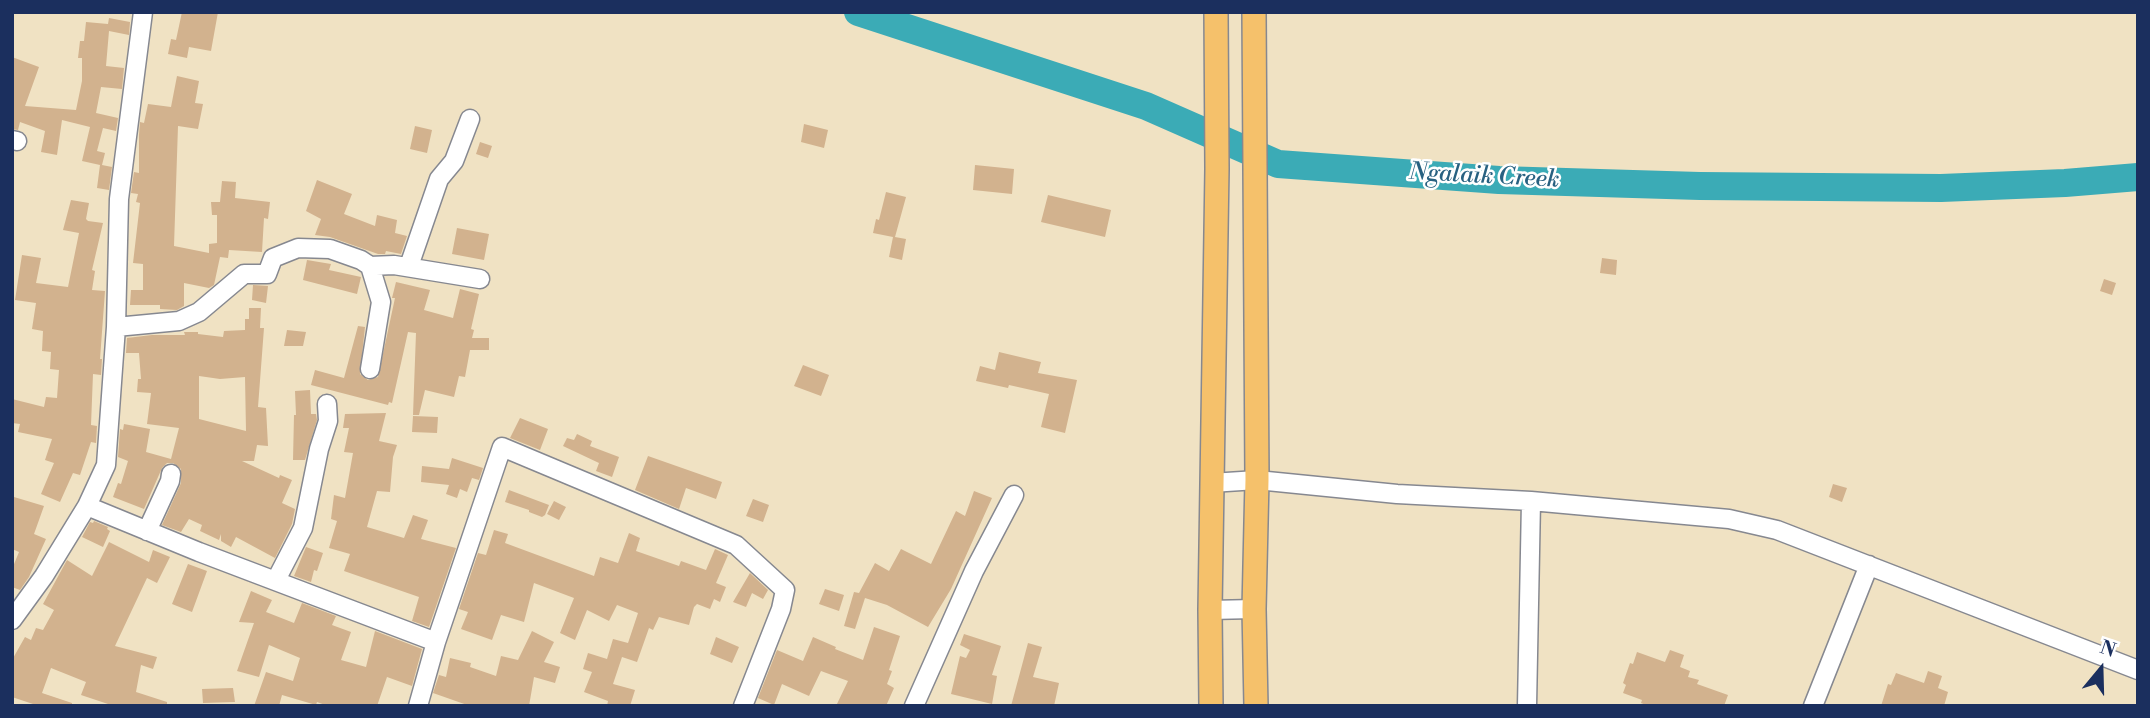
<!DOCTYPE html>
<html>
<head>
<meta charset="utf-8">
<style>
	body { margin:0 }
	#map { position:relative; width:2150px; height:718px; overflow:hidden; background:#f0e2c3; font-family:"Libre Bodoni",serif }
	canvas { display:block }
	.frame { position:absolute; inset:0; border:14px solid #1b2f5e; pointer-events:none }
	.north { position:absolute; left:2066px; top:634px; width:70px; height:70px; -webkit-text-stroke:5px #fff; paint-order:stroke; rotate:19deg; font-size:19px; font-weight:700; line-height:28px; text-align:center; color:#1b2f5e }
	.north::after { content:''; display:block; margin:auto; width:24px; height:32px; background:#1b2f5e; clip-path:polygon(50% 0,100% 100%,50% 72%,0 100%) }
</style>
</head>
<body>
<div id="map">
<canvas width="2150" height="718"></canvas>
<div class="frame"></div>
<div class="north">N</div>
</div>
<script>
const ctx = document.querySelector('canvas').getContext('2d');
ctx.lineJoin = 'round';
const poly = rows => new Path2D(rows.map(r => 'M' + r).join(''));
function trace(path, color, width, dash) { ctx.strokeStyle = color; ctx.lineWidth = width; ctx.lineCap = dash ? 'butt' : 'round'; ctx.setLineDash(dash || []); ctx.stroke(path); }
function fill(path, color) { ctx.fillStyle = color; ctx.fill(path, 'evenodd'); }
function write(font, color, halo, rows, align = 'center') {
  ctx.font = font + ' "Libre Bodoni",serif'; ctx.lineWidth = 5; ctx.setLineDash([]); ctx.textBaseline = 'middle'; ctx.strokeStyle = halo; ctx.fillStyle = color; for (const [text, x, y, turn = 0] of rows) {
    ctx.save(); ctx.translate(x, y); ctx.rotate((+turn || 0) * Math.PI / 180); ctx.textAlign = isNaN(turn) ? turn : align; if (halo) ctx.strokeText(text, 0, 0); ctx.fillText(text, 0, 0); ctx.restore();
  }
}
trace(poly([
	[858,12,1146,106,1278,164,1499,180,1700,186,1941,188,2065,183,2138,177]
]), '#3babb6', 28);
fill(poly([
	[182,12,218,12,211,51,189,47,187,58,168,54,171,39,176,40],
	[109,18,130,22,129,35,109,31,106,66,124,68,122,89,101,87,96,113,118,118,116,131,103,128,97,151,105,153,102,165,112,167,109,190,97,188,100,165,82,161,90,127,62,120,57,155,41,152,45,131,20,122,18,130,12,129,12,57,39,67,25,106,76,110,82,81,82,58,78,58,80,41,84,41,86,22,108,24],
	[177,76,199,81,195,103,203,104,198,129,178,126,174,246,209,253,209,244,217,243,217,215,212,215,211,202,220,202,222,181,236,182,235,198,270,202,268,219,264,218,262,252,229,250,228,258,220,257,214,285,209,288,184,283,184,306,177,310,160,309,160,305,130,305,131,290,143,290,143,264,133,263,140,203,136,202,138,194,131,193,134,172,139,173,139,135,140,122,144,123,148,104,171,107],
	[804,124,828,130,824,148,801,142],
	[415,126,432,130,427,153,410,149],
	[480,142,492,146,488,158,476,154],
	[975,165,1014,169,1012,194,973,190],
	[317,180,352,194,344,214,375,226,377,215,397,220,395,233,407,236,401,254,386,251,385,254,378,254,330,237,315,235,321,219,306,211],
	[886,192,906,197,895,237,906,239,902,260,889,257,893,237,873,233,876,219,879,220],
	[1048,195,1111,210,1105,237,1041,222],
	[71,200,89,203,86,219,88,221,103,223,92,270,95,271,92,290,105,291,100,359,102,359,101,375,93,374,91,425,97,426,96,443,91,442,80,475,73,473,60,502,41,494,54,463,45,460,52,439,18,432,20,424,12,423,12,399,44,407,46,397,57,398,59,370,50,369,51,352,42,351,43,331,32,329,36,303,15,300,22,255,41,258,36,283,68,287,79,233,63,230],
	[457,228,489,234,484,260,452,254],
	[1602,258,1617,260,1616,275,1600,273],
	[307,260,331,264,329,270,361,277,357,294,303,280],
	[2104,279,2116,283,2112,295,2100,291],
	[396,282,430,290,424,310,453,318,460,289,479,294,471,329,474,330,472,338,489,338,489,350,470,350,465,377,459,376,454,397,425,390,419,415,413,415,416,333,408,332,392,403,389,402,388,405,311,385,315,370,344,378,358,326,365,327,360,374,368,380,378,377,395,298,392,298],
	[253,285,268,286,266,303,252,300],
	[249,308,261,308,260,328,264,328,258,407,266,408,268,446,257,445,254,461,242,461,279,478,280,475,292,480,282,503,295,509,292,524,275,558,236,537,231,547,221,541,221,534,219,540,200,531,202,525,189,519,181,532,162,525,181,483,181,469,173,463,167,463,162,468,144,509,113,497,118,483,121,484,128,461,118,457,120,429,123,430,124,424,150,429,146,452,171,459,179,428,147,424,151,393,137,392,138,379,141,379,139,353,126,353,127,338,152,335,185,335,184,332,198,332,198,334,223,337,224,331,245,330,245,319,249,319],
	[199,376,220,379,245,377,246,431,199,419],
	[287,330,306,332,303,346,284,346],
	[999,352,1041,362,1038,373,1077,380,1065,433,1041,427,1049,394,1009,385,1008,388,976,381,980,366,995,370],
	[803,365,829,375,821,396,794,386],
	[310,390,311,414,316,414,317,420,305,460,293,460,294,415,296,415,295,391],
	[386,413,379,441,397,445,393,457,390,492,377,491,367,527,404,538,413,515,428,520,421,539,456,548,429,627,412,621,419,597,344,571,350,554,329,548,337,521,331,519,334,495,345,498,353,453,344,452,349,428,343,428,345,414],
	[413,416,438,417,437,433,412,432],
	[520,418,548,429,540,450,510,438],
	[577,434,592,441,590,446,619,457,612,477,596,471,599,463,563,446,567,438,574,440],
	[648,456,722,482,716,499,686,488,679,509,635,490],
	[452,458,483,468,479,480,472,478,467,492,460,489,457,498,446,494,449,485,421,482,422,466,449,469],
	[1833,484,1847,488,1842,502,1829,497],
	[509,490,549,505,545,515,542,517,529,512,529,510,505,502],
	[974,491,992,498,951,589,928,627,887,605,865,598,855,629,844,626,854,592,859,593,875,563,889,571,901,549,931,564,956,511,965,516],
	[14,497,44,506,34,534,46,539,29,577,20,590,12,587,12,569,19,552,12,549,12,503],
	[753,499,769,505,763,522,746,516],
	[554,501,566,507,559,520,547,514],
	[94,521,108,527,107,529,110,531,103,547,82,537,90,522,93,523],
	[494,530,508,534,505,543,594,576,600,557,618,563,629,533,640,538,636,551,679,566,681,561,706,570,715,549,728,555,716,583,726,587,720,602,714,599,710,609,697,604,694,607,689,625,659,617,653,630,649,628,637,662,622,657,613,684,635,690,630,706,607,706,608,701,584,692,592,672,583,669,588,653,607,659,613,639,628,643,638,613,617,605,609,621,587,610,575,640,560,633,574,598,534,583,524,622,501,615,492,640,461,629,468,612,459,609,478,553,486,555],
	[109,542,149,562,153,550,170,557,157,583,147,578,115,646,157,657,153,669,141,665,136,692,167,702,167,705,108,704,81,695,86,682,51,668,42,693,72,703,72,706,39,706,12,697,12,660,25,637,31,640,36,628,43,630,54,610,43,604,67,560,92,576],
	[306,547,323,553,317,571,314,570,311,582,294,576],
	[188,564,207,571,192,612,172,604],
	[750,573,768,590,763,599,752,593,746,607,733,602],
	[825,589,844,595,839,611,819,604],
	[251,591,272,600,266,612,294,623,302,603,336,616,332,625,351,632,341,660,366,667,375,631,422,649,412,686,387,677,377,706,328,706,317,702,316,705,282,695,279,706,254,706,266,672,293,681,300,658,269,645,259,677,237,671,254,623,239,622],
	[874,627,900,636,889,670,892,671,887,684,894,688,886,706,836,706,848,681,821,671,809,696,782,684,774,705,758,698,777,650,803,661,813,637,836,647,835,649,863,660],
	[532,631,554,642,544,662,560,667,555,683,534,677,529,706,470,706,433,693,439,675,446,677,450,658,471,663,470,667,496,676,501,656,518,660],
	[964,634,1001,646,992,675,997,676,992,704,951,694,960,656,966,658,970,650,960,645],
	[716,637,739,647,732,663,710,654],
	[1028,643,1042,647,1033,677,1059,683,1054,706,1011,706],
	[1670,650,1684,655,1680,667,1690,671,1688,677,1699,680,1697,684,1728,695,1724,706,1648,706,1641,703,1642,700,1623,693,1626,685,1623,683,1630,663,1633,664,1637,652,1665,662],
	[1928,671,1942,676,1938,688,1948,692,1944,706,1881,706,1888,684,1891,685,1896,673,1924,683],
	[233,688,235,702,203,703,202,689]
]), '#d2b28e');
const minor = poly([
	[12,140,17,141],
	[370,266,381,302,370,369],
	[409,266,439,179,454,161,470,119],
	[116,327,179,321,199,312,244,274,267,274,273,258,298,248,330,249,361,260,370,266,394,265,480,279],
	[1211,483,1257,480,1397,494,1531,501,1729,519,1777,530,2138,670],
	[87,506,199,552,436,642],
	[147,531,170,481,171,474],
	[276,580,303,528,319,449,328,421,327,404],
	[1210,610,1254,609],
	[12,620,44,576,87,506,106,465,116,327,119,199,143,12],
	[418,706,436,642,502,447,736,545,785,590,781,609,743,706],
	[914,706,974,571,1014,495],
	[1527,706,1531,501],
	[1813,706,1869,565]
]);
const major = poly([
	[1254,12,1257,480,1254,609,1256,706],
	[1211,706,1210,610,1217,169,1216,12]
]);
trace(minor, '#868890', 21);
trace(major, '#868890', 26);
trace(minor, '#fff', 18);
trace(major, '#f5c16b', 23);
write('italic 24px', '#286181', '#fff', [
	["Ngalaik Creek",1484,177,3]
]);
</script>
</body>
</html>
